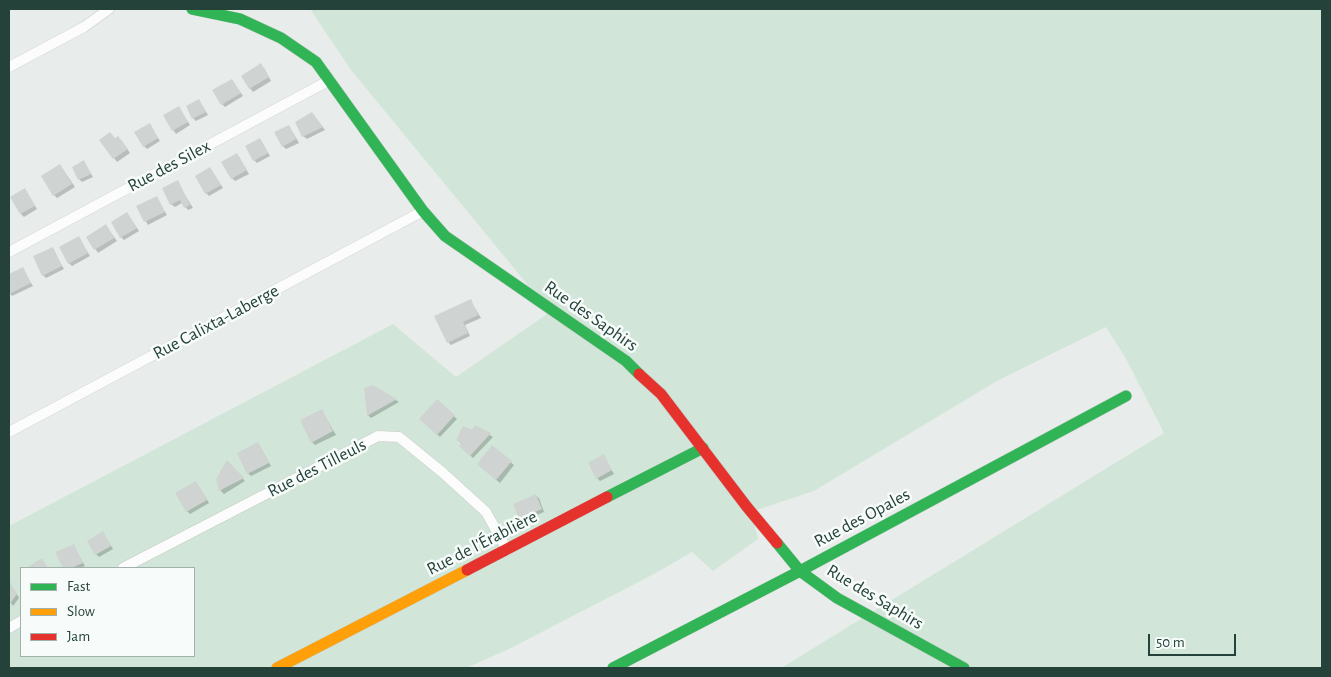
<!DOCTYPE html>
<html>
<head>
<meta charset="utf-8">
<style>
	body { margin:0 }
	#map { position:relative; width:1331px; height:677px; overflow:hidden; background:#e8edeb; font-family:"Alegreya Sans",sans-serif }
	canvas { display:block }
	.frame { position:absolute; inset:0; border:10px solid #24423a; pointer-events:none }
	.legend { position:absolute; left:20px; top:567px; width:175px; height:90px; box-sizing:border-box; background:#f7fbf9; border:1px solid #a3b1ad; margin:0; padding:6px 9px; list-style:none; font-size:15px; color:#24423a }
	.legend li { display:flex; align-items:center; gap:10px; height:25px }
	.legend b { width:25px; border:1px solid #a3b1ad }
	.scale { position:absolute; left:1148px; top:634px; width:88px; height:22px; box-sizing:border-box; border:2px solid #24423a; border-top:0; padding-left:6px; font-size:15px; line-height:18px; white-space:nowrap; color:#24423a; -webkit-text-stroke:4px #f7fbf9; paint-order:stroke }
</style>
</head>
<body>
<div id="map">
<canvas width="1331" height="677"></canvas>
<div class="frame"></div>
<ul class="legend">
<li><b style="height:6px;background:#30b455"></b>Fast</li>
<li><b style="height:6px;background:#ff9f0a"></b>Slow</li>
<li><b style="height:6px;background:#e5322d"></b>Jam</li>
</ul>
<div class="scale">50 m</div>
</div>
<script>
const ctx = document.querySelector('canvas').getContext('2d');
ctx.lineJoin = 'round';
function fill(path, color) { ctx.fillStyle = color; ctx.fill(path, 'evenodd'); }
const poly = rows => new Path2D(rows.map(r => 'M' + r).join(''));
function trace(path, color, width, dash) { ctx.strokeStyle = color; ctx.lineWidth = width; ctx.lineCap = dash ? 'butt' : 'round'; ctx.setLineDash(dash || []); ctx.stroke(path); }
function write(font, color, halo, rows, align = 'center') {
  ctx.font = font + ' "Alegreya Sans",sans-serif'; ctx.lineWidth = 5; ctx.setLineDash([]); ctx.textBaseline = 'middle'; ctx.strokeStyle = halo; ctx.fillStyle = color; for (const [text, x, y, turn = 0] of rows) {
    ctx.save(); ctx.translate(x, y); ctx.rotate((+turn || 0) * Math.PI / 180); ctx.textAlign = isNaN(turn) ? turn : align; if (halo) ctx.strokeText(text, 0, 0); ctx.fillText(text, 0, 0); ctx.restore();
  }
}
fill(poly([
	[310,9,1322,9,1322,668,781,668,1164,433,1125,357,1106,327,997,381,814,491,751,512,758,539,713,571,692,552,654,574,509,649,466,668,9,668,9,526,393,324,456,377,550,312,351,70],
	[21,568,194,568,194,656,21,656]
]), '#d1e6d8');
fill(poly([
	[264,68,271,81,253,92,250,88],
	[232,80,243,96,225,107,222,104],
	[199,100,208,115,196,121,193,118],
	[178,107,190,125,176,134,164,116],
	[315,117,325,130,307,139,303,136],
	[150,125,160,141,147,149,144,146],
	[289,126,299,143,286,149,283,146],
	[115,139,121,140,130,153,117,162,101,140],
	[260,139,270,156,257,163,254,160],
	[237,154,249,174,235,181,232,178],
	[84,162,93,177,82,182,79,179],
	[60,165,75,187,57,198,54,195],
	[210,168,223,188,209,196,206,193],
	[177,182,193,208,188,210,182,203,175,207,171,204],
	[25,189,37,209,24,217,21,214],
	[156,197,167,215,148,225,138,207],
	[127,213,139,231,124,240,121,237],
	[106,226,117,241,98,253,88,237],
	[79,238,90,256,72,266,69,263],
	[52,248,64,269,46,278,43,275],
	[22,269,33,286,12,296,9,292,9,275],
	[470,300,481,318,465,325,470,336,451,345,448,342],
	[373,386,399,402,371,418,368,415],
	[437,400,457,419,440,437,420,419],
	[322,411,336,435,315,445,312,442],
	[476,427,493,437,473,458,460,446,462,444,457,439,473,432],
	[258,443,271,466,251,476,248,473],
	[492,447,514,465,500,483,481,467],
	[603,456,614,474,600,481,597,478],
	[228,462,245,481,224,494,221,491,218,479],
	[196,482,209,503,190,514,187,511],
	[535,495,539,498,544,512,523,521,520,518],
	[103,533,113,549,99,557,96,554],
	[73,545,85,566,80,568,64,568,57,553],
	[9,581,19,598,13,606,9,600]
]), '#0003');
fill(poly([
	[261,63,269,77,249,89,241,76],
	[232,79,241,93,221,105,212,90],
	[199,99,206,112,192,119,186,106],
	[179,106,188,122,172,131,163,115],
	[312,112,323,127,302,137,295,122],
	[150,123,158,138,143,147,134,132],
	[289,125,296,139,282,147,274,132],
	[110,132,115,138,118,136,128,149,113,159,99,140],
	[260,138,268,153,253,161,245,146],
	[237,153,247,170,231,179,221,162],
	[84,160,91,174,78,180,72,167],
	[60,164,72,184,53,196,41,176],
	[210,167,221,185,205,194,195,176],
	[178,180,190,205,184,208,180,200,170,205,162,188],
	[25,188,35,206,20,214,10,197],
	[157,196,165,212,144,222,136,206],
	[127,212,137,228,120,238,111,222],
	[106,224,114,238,94,250,86,237],
	[79,236,88,253,68,264,59,247],
	[53,247,62,266,42,276,33,256],
	[23,267,31,283,9,294,9,274],
	[471,299,478,315,463,322,468,333,447,343,434,316],
	[373,385,397,399,367,416,364,388],
	[437,399,455,415,437,435,419,419],
	[322,409,333,431,311,443,300,420],
	[475,425,491,433,470,456,459,446,462,443,456,440,463,426,472,430],
	[258,442,269,463,247,474,237,453],
	[492,445,512,461,496,480,477,464],
	[604,454,612,470,596,479,588,463],
	[227,460,244,478,219,491,216,479],
	[196,481,207,500,186,512,175,493],
	[536,494,542,509,519,519,513,504],
	[103,531,111,546,95,555,87,541],
	[74,544,83,563,71,568,63,568,55,552],
	[42,558,48,568,26,568],
	[9,581,17,594,9,605]
]), '#cfd4d2');
const street = poly([
	[9,67,84,27,109,9],
	[9,252,330,80],
	[9,432,423,211],
	[123,568,378,436,399,437,442,472,486,512,507,550],
	[9,628,21,621]
]);
const fast = poly([
	[192,9,240,19,281,38,316,62,423,211,445,236,626,361,639,374],
	[607,497,703,448],
	[777,543,800,571,837,598,964,668],
	[613,668,800,571,1126,396]
]);
const slow = poly([
	[277,668,467,570]
]);
const jam = poly([
	[639,374,661,394,747,507,777,543],
	[467,570,607,497]
]);
trace(street, '#c5cac8', 11);
trace(fast, '#c3cbc8', 12);
trace(slow, '#c3cbc8', 12);
trace(jam, '#c3cbc8', 12);
trace(street, '#fcfcfc', 10);
trace(fast, '#30b455', 11);
trace(slow, '#ff9f0a', 11);
trace(jam, '#e5322d', 11);
write('18px', '#24423a', '#f7fbf9', [
	["Rue des Silex",169,166,-28],
	["Rue des Saphirs",591,316,35],
	["Rue Calixta-Laberge",216,322,-28],
	["Rue des Tilleuls",317,468,-27],
	["Rue des Opales",862,518,-28],
	["Rue de l'Érablière",482,543,-27],
	["Rue des Saphirs",875,597,31]
]);
</script>
</body>
</html>
